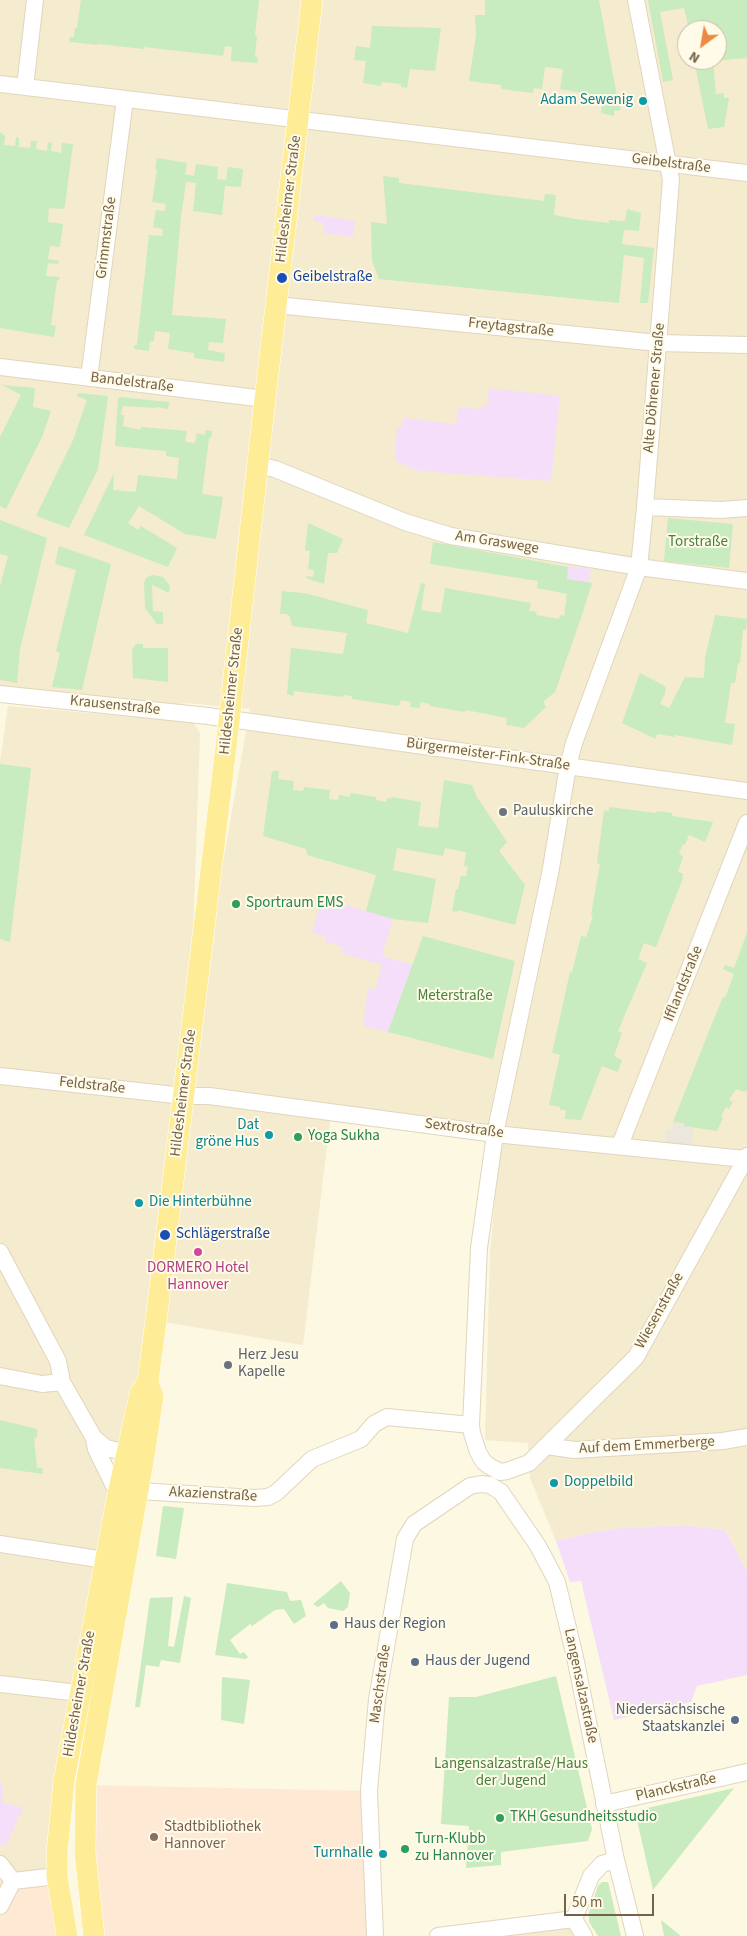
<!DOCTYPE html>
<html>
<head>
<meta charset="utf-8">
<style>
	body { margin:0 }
	#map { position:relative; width:747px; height:1936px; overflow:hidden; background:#fdf8e1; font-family:"Source Sans 3",sans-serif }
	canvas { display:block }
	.north { position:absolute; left:677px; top:20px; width:50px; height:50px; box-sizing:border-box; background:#fffbe8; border:1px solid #c8bda8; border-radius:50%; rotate:212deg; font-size:14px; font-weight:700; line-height:20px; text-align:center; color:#756147 }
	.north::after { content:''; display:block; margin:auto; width:18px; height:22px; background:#ec8a41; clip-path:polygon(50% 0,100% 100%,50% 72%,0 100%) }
	.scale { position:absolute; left:564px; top:1894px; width:90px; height:22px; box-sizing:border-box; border:2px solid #756147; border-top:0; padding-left:6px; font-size:15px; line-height:18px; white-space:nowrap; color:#756147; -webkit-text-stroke:4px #fffbe8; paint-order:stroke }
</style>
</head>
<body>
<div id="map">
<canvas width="747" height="1936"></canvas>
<div class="north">N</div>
<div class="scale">50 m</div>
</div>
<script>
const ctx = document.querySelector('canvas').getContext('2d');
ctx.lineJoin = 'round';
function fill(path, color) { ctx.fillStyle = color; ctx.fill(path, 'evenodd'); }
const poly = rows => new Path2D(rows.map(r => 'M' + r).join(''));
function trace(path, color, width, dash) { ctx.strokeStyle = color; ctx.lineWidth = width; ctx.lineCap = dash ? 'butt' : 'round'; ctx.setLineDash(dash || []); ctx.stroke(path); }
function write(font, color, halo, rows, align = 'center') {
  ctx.font = font + ' "Source Sans 3",sans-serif'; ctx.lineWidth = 4; ctx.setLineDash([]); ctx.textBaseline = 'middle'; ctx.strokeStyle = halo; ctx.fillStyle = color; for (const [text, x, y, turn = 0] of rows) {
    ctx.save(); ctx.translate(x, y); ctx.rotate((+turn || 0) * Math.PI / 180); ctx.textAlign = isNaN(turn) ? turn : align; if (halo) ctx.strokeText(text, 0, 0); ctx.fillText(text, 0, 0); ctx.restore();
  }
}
fill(poly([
	[0,0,747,0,747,1571,725,1530,685,1525,621,1528,589,1533,556,1541,530,1478,528,1443,485,1440,490,1253,500,1142,330,1121,303,1345,157,1321,127,1453,106,1448,110,1493,97,1548,77,1695,57,1875,0,1906,0,761,8,706,193,722,200,733,189,1056,250,709,186,703,144,709,0,694],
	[687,30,717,30,717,60,687,60],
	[574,1919,584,1936,438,1936]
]), '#f5ebcf');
fill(poly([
	[86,1785,369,1791,375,1936,94,1936],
	[57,1876,67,1936,0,1936,0,1904,13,1881]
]), '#fee9d4');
fill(poly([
	[673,1122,684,1123,684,1126,693,1128,691,1146,665,1143,666,1129,672,1129]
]), '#ebe7dc');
fill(poly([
	[315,215,355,221,353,237,323,233,324,223,314,221],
	[489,388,560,396,551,481,418,471,395,461,397,428,403,425,404,418,456,424,458,407,478,409,487,405],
	[565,566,591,569,587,590,562,584],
	[322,898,393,919,382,956,413,965,388,1032,363,1026,368,988,375,990,382,965,341,953,343,947,325,942,326,937,312,933],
	[685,1525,725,1530,747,1571,747,1675,697,1686,691,1702,614,1720,581,1581,570,1582,556,1541,589,1533,621,1528],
	[0,1782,2,1783,1,1788,3,1788,2,1802,23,1808,6,1845,0,1845]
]), '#f5def9');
fill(poly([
	[81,0,259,0,255,35,257,36,255,56,258,58,257,63,231,61,232,47,225,46,223,56,144,47,144,49,98,44,98,45,72,42,69,43,70,37,74,37,75,28,77,28],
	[485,0,599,0,616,91,621,110,614,111,614,116,601,113,603,97,560,89,563,69,545,67,542,89,534,88,533,93,501,89,501,85,469,81,476,35,475,15,485,15],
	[648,0,747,0,747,58,713,61,716,94,724,93,724,98,729,98,724,127,708,129,694,60,717,60,717,30,689,30,684,8,660,12,673,80,663,82],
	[372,26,441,28,435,71,410,69,407,88,401,87,401,84,382,82,381,86,363,83,366,61,354,60,356,46,370,48],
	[0,132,5,136,4,145,15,146,16,137,19,138,19,147,30,148,31,141,37,141,36,149,47,151,48,142,52,143,51,151,61,153,62,143,73,144,65,205,64,209,49,208,48,222,63,224,60,247,50,246,48,259,59,261,58,264,48,263,46,276,60,277,59,280,57,280,51,325,56,326,54,337,0,328],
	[157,158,187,163,185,174,194,176,196,164,218,167,217,179,226,180,228,167,243,169,241,187,225,186,222,215,193,211,196,183,186,182,181,217,172,315,226,319,223,343,209,342,208,350,225,353,224,362,194,358,194,353,168,349,170,333,155,331,154,341,150,341,149,351,134,349,134,346,137,345,149,235,162,236,163,229,153,227,156,210,165,211,166,204,152,202,157,169,155,169],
	[383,176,399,178,399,183,544,201,545,194,556,195,554,215,575,219,609,223,609,220,625,221,627,209,641,213,639,231,624,230,622,244,654,248,648,303,640,303,644,258,624,255,619,303,379,279,372,261,371,222,387,224],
	[2,385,35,388,33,407,51,411,42,437,6,509,0,506,0,437,21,395],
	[78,393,108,396,98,469,69,528,36,516,73,440,87,400,77,396],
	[120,397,169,402,168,409,156,407,155,408,124,406,122,408,121,415,124,415,123,426,140,430,141,427,187,431,185,442,195,443,197,433,205,435,205,430,212,431,211,438,209,438,202,494,223,497,216,539,185,534,139,506,128,523,138,530,141,526,177,548,168,567,84,535,114,473,113,490,136,492,138,475,177,479,179,458,166,456,166,451,115,446,118,399],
	[668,518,733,524,729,568,664,561],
	[0,520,47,538,20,649,17,683,0,680,0,586,8,556,0,554],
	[308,523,343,539,337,553,328,553,324,584,306,578,306,576,313,577,314,570,308,569,310,551,305,550],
	[433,542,568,567,567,579,592,583,582,615,555,692,543,702,546,707,524,728,506,725,507,718,466,710,465,712,430,706,429,704,421,702,419,708,410,707,411,702,401,700,399,706,352,699,352,696,344,695,343,697,294,691,293,696,287,694,291,648,343,654,347,633,292,626,290,617,287,614,280,614,282,591,304,593,368,610,366,623,408,633,421,583,425,584,421,610,441,613,445,588,531,603,529,611,537,612,536,615,559,619,560,615,564,616,567,594,537,588,538,581,430,564],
	[59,546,111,564,82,690,52,687,60,653,56,651,76,570,55,564],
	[152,575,163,577,170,586,169,593,152,585,153,611,163,612,163,624,157,624,145,608,144,583,146,578],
	[715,615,747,619,746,630,743,630,740,663,738,663,735,683,731,683,725,723,735,724,732,745,675,735,675,737,657,734,656,739,622,723,640,673,663,685,666,688,665,694,660,704,669,708,685,677,704,678,705,658],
	[136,644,143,644,143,648,168,648,168,682,133,678,132,650],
	[0,764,31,768,10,942,0,939],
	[275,770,279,771,278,779,294,781,293,790,303,791,304,787,330,790,329,799,338,800,339,795,350,797,350,793,376,797,376,800,386,802,387,798,391,799,391,797,421,802,418,826,438,828,444,780,472,785,477,797,507,842,499,851,525,885,515,925,458,910,457,912,452,911,456,889,458,889,461,876,466,876,468,867,464,866,466,852,445,848,443,856,397,848,393,870,436,879,428,923,393,919,366,911,376,875,307,855,306,849,263,836,272,771,275,772],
	[609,807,656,813,657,811,672,813,672,816,713,822,705,842,689,835,685,845,683,844,679,853,683,857,678,871,683,874,682,877,683,878,656,947,644,943,638,959,647,963,618,1031,622,1033,614,1056,622,1060,618,1072,602,1066,581,1120,565,1119,566,1110,560,1110,560,1107,549,1105,560,1055,552,1053,570,972,572,972,581,936,586,937,593,916,591,915,600,864,597,863,604,810,609,811],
	[747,933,747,1089,745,1092,736,1089,729,1100,733,1102,729,1109,726,1107,721,1116,723,1118,717,1131,684,1126,684,1123,673,1122,709,1031,723,997,725,998,734,974,723,969,725,965,734,968],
	[423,936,515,961,493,1059,388,1032],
	[0,1420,37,1429,37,1437,34,1438,37,1468,42,1468,43,1474,0,1468],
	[163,1506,184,1508,176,1559,156,1556],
	[341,1581,350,1593,348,1607,343,1611,328,1608,324,1603,318,1607,313,1604],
	[227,1583,287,1592,290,1601,301,1600,306,1616,294,1624,284,1609,275,1610,252,1626,250,1624,230,1640,240,1654,244,1652,248,1657,246,1659,215,1655],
	[184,1596,191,1598,180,1663,161,1660,159,1667,146,1665,140,1707,135,1707,150,1598,173,1597,168,1646,174,1647],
	[556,1676,592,1829,588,1841,501,1852,501,1865,466,1868,469,1826,441,1824,449,1697,476,1697],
	[222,1677,250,1680,244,1724,221,1720],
	[734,1788,653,1890,637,1820,639,1813,643,1809],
	[602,1882,608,1882,621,1936,598,1936,589,1922,589,1912,598,1886],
	[661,1920,681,1936,664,1936]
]), '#c8ebbf');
const minor = poly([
	[636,0,671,180,645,507,639,567,574,743,568,766,550,874,495,1134,479,1248,471,1425,472,1433,478,1452,483,1461,489,1466,500,1472,507,1471,529,1463,636,1357,747,1156],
	[0,84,747,173],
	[25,87,35,0],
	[276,305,658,343,747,345],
	[0,367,265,399],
	[89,378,125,99],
	[257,465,275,469,405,522,451,536,639,567,747,581],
	[645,507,721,510,747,508],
	[0,694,208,716,747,791],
	[0,1076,184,1096,209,1096,495,1134,745,1159],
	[620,1145,747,823],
	[0,1252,58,1361,62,1382,94,1438,106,1448,137,1455],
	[0,1376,42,1384,62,1382],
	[94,1438,96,1449,118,1494],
	[547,1446,574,1450,723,1441,747,1437],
	[139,1491,255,1498,268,1497,276,1493,312,1459,361,1439,374,1424,387,1417,471,1425],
	[0,1544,105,1560],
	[0,1684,79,1693],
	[604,1804,747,1772],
	[0,1864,13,1881],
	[13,1881,57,1876],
	[0,1906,13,1881],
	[375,1936,369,1791,377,1699,405,1539,414,1524,470,1486,481,1484,490,1485,501,1492,538,1546,557,1582,575,1657,616,1860,635,1936],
	[438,1936,574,1919],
	[584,1936,574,1919,591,1876,602,1864,616,1860]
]);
const major = poly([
	[67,1936,57,1876,57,1853,64,1781,118,1494,140,1394,148,1381,156,1321,227,739,265,399,312,0],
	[94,1936,85,1852,86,1785,144,1456,153,1396,150,1388]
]);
trace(minor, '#e1d5bc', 18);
trace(major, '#fff', 22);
trace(minor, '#fff', 16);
trace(major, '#feed96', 21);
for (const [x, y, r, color] of [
	[643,101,5,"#0f9aa8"],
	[282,278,6,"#1a4fb4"],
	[503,812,5,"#6b7280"],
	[236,904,5,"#2e9e5b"],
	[269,1135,5,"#0f9aa8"],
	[298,1137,5,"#2e9e5b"],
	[139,1203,5,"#0f9aa8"],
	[165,1235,6,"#1a4fb4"],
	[198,1252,5,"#d1479c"],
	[228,1365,5,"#6b7280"],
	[554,1483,5,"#0f9aa8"],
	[334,1625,5,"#5c6f8a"],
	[415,1662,5,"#5c6f8a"],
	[735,1720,5,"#5c6f8a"],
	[500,1818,5,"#2e9e5b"],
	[154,1837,5,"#8d6e63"],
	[405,1849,5,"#2e9e5b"],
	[383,1854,5,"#0f9aa8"]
]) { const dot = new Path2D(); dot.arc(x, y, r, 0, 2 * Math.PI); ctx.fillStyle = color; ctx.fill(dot); trace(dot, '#fffbe8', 2); }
write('15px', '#0d838f', '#fffbe8', [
	["Adam Sewenig",633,101],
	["Dat",259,1126],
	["gröne Hus",259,1143],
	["Die Hinterbühne",149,1203,"left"],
	["Doppelbild",564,1483,"left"],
	["Turnhalle",373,1854]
], 'right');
write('15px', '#756147', '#fffbe8', [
	["Geibelstraße",671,164,7],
	["Hildesheimer Straße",289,199,-83],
	["Grimmstraße",107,238,-83],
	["Freytagstraße",511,328,6],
	["Bandelstraße",132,383,7],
	["Alte Döhrener Straße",655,388,-85],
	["Am Graswege",497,543,9],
	["Hildesheimer Straße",232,691,-84],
	["Krausenstraße",115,706,6],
	["Bürgermeister-Fink-Straße",488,755,8],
	["Ifflandstraße",684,984,-68],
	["Feldstraße",92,1086,6],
	["Hildesheimer Straße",184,1093,-83],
	["Sextrostraße",464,1129,7],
	["Wiesenstraße",660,1311,-61],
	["Auf dem Emmerberge",647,1446,-3],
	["Akazienstraße",213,1495,3],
	["Maschstraße",381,1684,-82],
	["Langensalzastraße",580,1686,78],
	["Hildesheimer Straße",80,1694,-80],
	["Planckstraße",676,1788,-13]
]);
write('15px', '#164399', '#fffbe8', [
	["Geibelstraße",293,278],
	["Schlägerstraße",176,1235]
], 'left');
write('15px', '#478141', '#fffbe8', [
	["Torstraße",698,543],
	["Meterstraße",455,997],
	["Langensalzastraße/Haus",511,1765],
	["der Jugend",511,1782]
]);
write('15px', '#5b616d', '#fffbe8', [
	["Pauluskirche",513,812],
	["Herz Jesu",238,1356],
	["Kapelle",238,1373]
], 'left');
write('15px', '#27864d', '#fffbe8', [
	["Sportraum EMS",246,904],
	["Yoga Sukha",308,1137],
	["TKH Gesundheitsstudio",510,1818],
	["Turn-Klubb",415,1840],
	["zu Hannover",415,1857]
], 'left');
write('15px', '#b23c85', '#fffbe8', [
	["DORMERO Hotel",198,1269],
	["Hannover",198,1286]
]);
write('15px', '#4e5e75', '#fffbe8', [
	["Haus der Region",344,1625],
	["Haus der Jugend",425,1662],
	["Niedersächsische",725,1711,"right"],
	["Staatskanzlei",725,1728,"right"]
], 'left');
write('15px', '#785e54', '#fffbe8', [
	["Stadtbibliothek",164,1828],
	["Hannover",164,1845]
], 'left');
</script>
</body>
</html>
